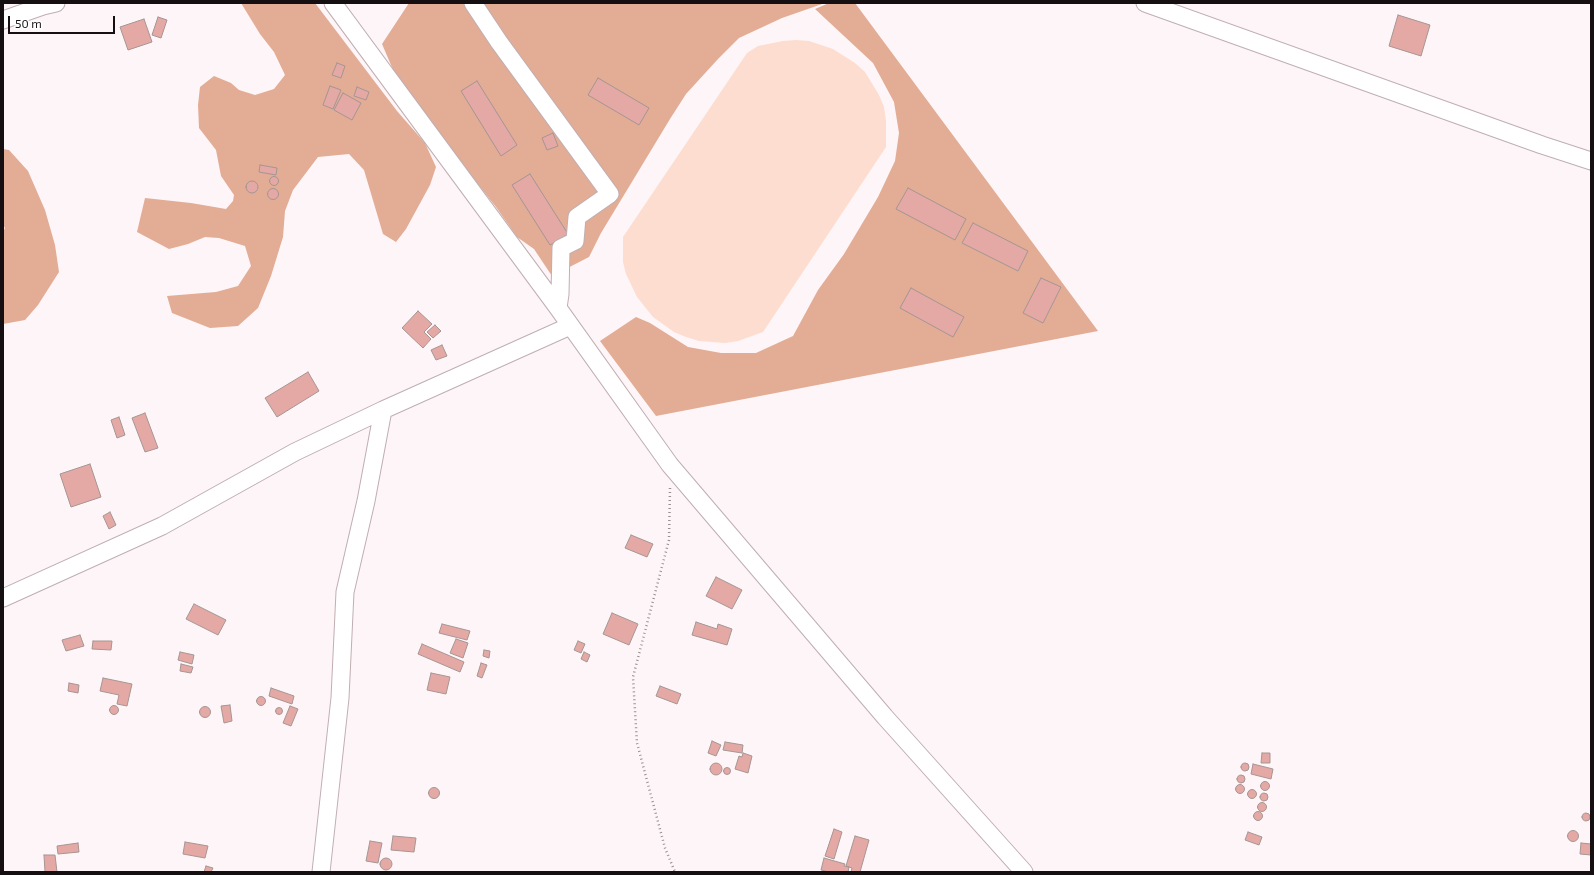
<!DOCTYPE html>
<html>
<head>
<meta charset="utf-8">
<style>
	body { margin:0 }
	#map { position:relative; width:1594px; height:875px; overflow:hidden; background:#fdf5f7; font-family:"Exo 2",sans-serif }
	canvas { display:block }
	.frame { position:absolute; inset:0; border:4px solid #150f11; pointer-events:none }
	.scale { position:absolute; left:8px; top:16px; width:107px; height:18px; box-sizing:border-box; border:2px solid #150f11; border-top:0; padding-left:5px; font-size:12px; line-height:14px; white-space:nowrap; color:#150f11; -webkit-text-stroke:3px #fff; paint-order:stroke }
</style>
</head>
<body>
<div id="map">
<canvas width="1594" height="875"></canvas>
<div class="frame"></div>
<div class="scale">50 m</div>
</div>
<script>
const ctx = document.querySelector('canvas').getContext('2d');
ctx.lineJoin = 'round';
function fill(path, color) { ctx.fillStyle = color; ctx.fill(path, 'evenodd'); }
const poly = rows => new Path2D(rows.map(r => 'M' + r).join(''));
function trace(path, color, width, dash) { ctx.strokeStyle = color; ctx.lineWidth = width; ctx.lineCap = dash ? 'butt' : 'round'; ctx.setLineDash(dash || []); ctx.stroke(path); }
fill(poly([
	[796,40,809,41,833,49,855,63,865,72,879,95,884,107,886,121,886,147,763,332,738,341,725,343,699,341,686,337,674,332,653,317,637,297,626,274,623,262,623,237,747,53,758,46,783,41]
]), '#fdddcf');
fill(poly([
	[241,3,315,3,397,111,425,143,436,167,430,185,406,229,396,242,383,234,364,170,349,154,318,157,293,190,285,211,283,237,271,276,258,308,238,326,210,328,172,313,167,296,216,292,238,286,251,266,245,246,219,238,205,237,188,244,169,249,137,232,145,198,191,203,226,209,233,201,234,195,221,176,216,150,199,128,198,105,200,87,214,76,231,83,239,90,255,95,274,89,285,75,274,52,260,34],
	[409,3,825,3,782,18,739,38,718,59,686,94,670,119,601,233,589,257,552,276,534,249,517,237,496,207,465,168,394,72,382,44],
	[829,3,855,3,1098,331,656,416,600,341,636,317,650,323,688,347,721,353,756,353,793,336,818,290,844,254,878,197,895,161,899,133,894,102,873,63,815,9],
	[3,149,9,150,28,171,45,210,55,245,59,272,38,305,25,320,3,324,3,232,5,228,3,225]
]), '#e2ac95');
const building = poly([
	[1398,15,1430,25,1421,56,1389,46,1398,15],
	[158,17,167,20,161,38,152,35,158,17],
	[144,19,152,42,128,50,120,27,144,19],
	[337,63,345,66,341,78,332,75,337,63],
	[598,78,649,108,639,125,588,95,598,78],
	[477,81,517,145,501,156,461,91,477,81],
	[330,86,341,90,333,109,323,105,330,86],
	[357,87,369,92,366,100,354,96,357,87],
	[343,93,361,103,352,120,334,110,343,93],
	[553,133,558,146,547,150,542,138,553,133],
	[260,165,277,168,276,175,259,172,260,165],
	[530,174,568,234,550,245,512,185,530,174],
	'269.5 181a4.5 4.5 0 1 1 9 0a4.5 4.5 0 1 1-9 0Z',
	'246 187a6 6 0 1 1 12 0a6 6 0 1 1-12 0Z',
	[908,188,966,219,955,240,896,209,908,188],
	'267.5 194a5.5 5.5 0 1 1 11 0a5.5 5.5 0 1 1-11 0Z',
	[973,223,1028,251,1018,271,962,243,973,223],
	[1041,278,1061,287,1043,323,1023,313,1041,278],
	[911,288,964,317,953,337,900,308,911,288],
	[418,311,432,324,424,332,431,339,423,348,402,328,418,311],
	[435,325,441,331,433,338,427,332,435,325],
	[442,345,447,356,436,360,431,350,442,345],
	[308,372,319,391,277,417,265,398,308,372],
	[145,413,158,448,145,452,132,418,145,413],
	[119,417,125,435,117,438,111,420,119,417],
	[90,464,101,497,71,507,60,474,90,464],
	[110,512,116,525,109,529,103,516,110,512],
	[631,535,653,544,647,557,625,548,631,535],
	[716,577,742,590,732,609,706,596,716,577],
	[194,604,226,620,218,635,186,619,194,604],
	[612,613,638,624,629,645,603,634,612,613],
	[696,622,717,629,718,624,732,629,727,645,692,635,696,622],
	[442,624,470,631,467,640,439,633,442,624],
	[80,635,84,646,66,651,62,640,80,635],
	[456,639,468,643,463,658,450,653,456,639],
	[93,641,112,641,111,650,92,649,93,641],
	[578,641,585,644,581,653,574,650,578,641],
	[422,644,464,662,460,672,418,654,422,644],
	[484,650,490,651,489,658,483,656,484,650],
	[180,652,194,655,192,664,178,660,180,652],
	[584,652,590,655,587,662,581,659,584,652],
	[481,663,487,665,482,678,477,676,481,663],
	[181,664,193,667,191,673,180,671,181,664],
	[431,673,450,677,446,694,427,690,431,673],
	[103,678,132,684,127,706,117,704,119,695,100,691,103,678],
	[69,683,79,685,78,693,68,691,69,683],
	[660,686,681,694,677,704,656,696,660,686],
	[271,688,294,696,292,704,269,696,271,688],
	'256.5 701a4.5 4.5 0 1 1 9 0a4.5 4.5 0 1 1-9 0Z',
	[230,705,232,721,224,723,221,706,230,705],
	'109.5 710a4.5 4.5 0 1 1 9 0a4.5 4.5 0 1 1-9 0Z',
	[290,706,298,709,291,726,283,723,290,706],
	'199.5 712a5.5 5.5 0 1 1 11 0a5.5 5.5 0 1 1-11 0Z',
	'275.5 711a3.5 3.5 0 1 1 7 0a3.5 3.5 0 1 1-7 0Z',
	[712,741,721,745,716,756,708,753,712,741],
	[725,742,743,745,742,753,723,750,725,742],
	[743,753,752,756,748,773,735,769,739,756,742,757,743,753],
	[1262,753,1270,753,1270,763,1261,763,1262,753],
	'710 769a6 6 0 1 1 12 0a6 6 0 1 1-12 0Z',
	'1241 767a4 4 0 1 1 8 0a4 4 0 1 1-8 0Z',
	[1253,764,1273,769,1271,779,1251,774,1253,764],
	'723.5 771a3.5 3.5 0 1 1 7 0a3.5 3.5 0 1 1-7 0Z',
	'1237 779a4 4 0 1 1 8 0a4 4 0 1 1-8 0Z',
	'1260.5 786a4.5 4.5 0 1 1 9 0a4.5 4.5 0 1 1-9 0Z',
	'1235.5 789a4.5 4.5 0 1 1 9 0a4.5 4.5 0 1 1-9 0Z',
	'428.5 793a5.5 5.5 0 1 1 11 0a5.5 5.5 0 1 1-11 0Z',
	'1247.5 794a4.5 4.5 0 1 1 9 0a4.5 4.5 0 1 1-9 0Z',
	'1260 797a4 4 0 1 1 8 0a4 4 0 1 1-8 0Z',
	'1257.5 807a4.5 4.5 0 1 1 9 0a4.5 4.5 0 1 1-9 0Z',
	'1253.5 816a4.5 4.5 0 1 1 9 0a4.5 4.5 0 1 1-9 0Z',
	'1582 817a4 4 0 1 1 8 0a4 4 0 1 1-8 0Z',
	[834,829,842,832,834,859,825,856,834,829],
	'1567.5 836a5.5 5.5 0 1 1 11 0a5.5 5.5 0 1 1-11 0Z',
	[1248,832,1262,837,1259,845,1245,840,1248,832],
	[393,836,416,838,414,852,391,850,393,836],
	[855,836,869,840,860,872,851,872,852,868,846,866,855,836],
	[370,841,382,843,378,863,366,861,370,841],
	[185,842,208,846,205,858,183,854,185,842],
	[78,843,79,852,58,854,57,846,78,843],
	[1581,843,1591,844,1591,855,1580,854,1581,843],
	[44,855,55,855,57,872,45,872,44,855],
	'380 864a6 6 0 1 1 12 0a6 6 0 1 1-12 0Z',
	[824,858,845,864,844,866,849,867,848,872,829,872,821,870,824,858],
	[206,866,213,868,211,872,204,872,206,866]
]);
fill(building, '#e4a9a4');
trace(building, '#a69594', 1);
const minor = poly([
	[333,3,558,308,670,465,885,717,1024,872],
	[473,3,499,42,610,194,577,217,575,241,561,248,560,294,558,308],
	[1145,3,1542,145,1591,161],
	[3,20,43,6,56,3],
	[3,598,162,526,295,452,383,410,570,326],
	[321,872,340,698,345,592,366,501,383,410]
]);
trace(minor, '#c0aeb2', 19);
trace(poly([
	[670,488,669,540,633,677,637,743,665,848,675,872]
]), '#989092', 2.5, [1, 3]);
trace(minor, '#fff', 17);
</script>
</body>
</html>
